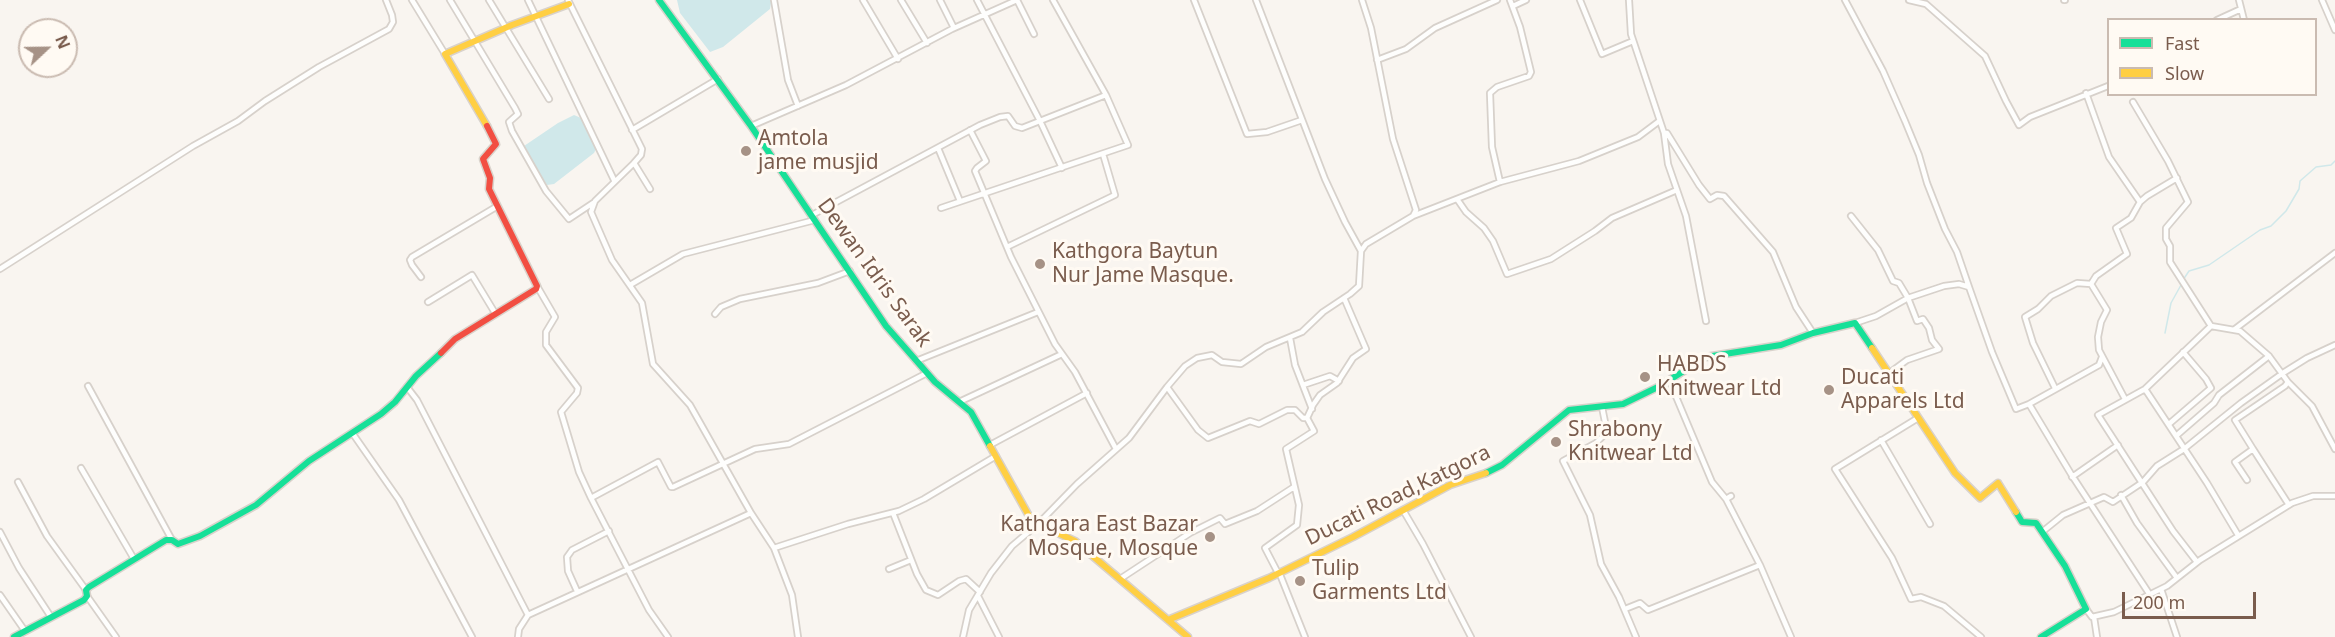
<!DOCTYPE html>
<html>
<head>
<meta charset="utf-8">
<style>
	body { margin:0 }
	#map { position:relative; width:2335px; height:637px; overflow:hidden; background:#f9f5f0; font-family:"Noto Sans",sans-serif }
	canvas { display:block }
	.legend { position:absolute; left:2107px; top:18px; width:210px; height:78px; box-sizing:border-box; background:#fffaf3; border:2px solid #cabbb1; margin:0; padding:8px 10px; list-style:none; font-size:18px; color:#7a5c4d }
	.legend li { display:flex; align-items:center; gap:12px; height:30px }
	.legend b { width:30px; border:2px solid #cabbb1 }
	.north { position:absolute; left:18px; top:18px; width:60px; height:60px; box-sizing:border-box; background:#fffaf3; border:2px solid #cabbb1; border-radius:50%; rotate:68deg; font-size:16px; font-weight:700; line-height:24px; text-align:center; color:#7a5c4d }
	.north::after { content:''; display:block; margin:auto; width:21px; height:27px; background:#a69286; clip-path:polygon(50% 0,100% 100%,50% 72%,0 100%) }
	.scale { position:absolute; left:2122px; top:592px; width:134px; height:27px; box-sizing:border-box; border:3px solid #7a5c4d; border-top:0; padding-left:8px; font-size:18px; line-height:21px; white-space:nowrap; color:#7a5c4d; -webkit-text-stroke:4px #fffaf3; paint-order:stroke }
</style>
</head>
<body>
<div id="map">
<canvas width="2335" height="637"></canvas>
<ul class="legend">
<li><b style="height:8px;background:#16e098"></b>Fast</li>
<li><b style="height:8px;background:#ffcf43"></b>Slow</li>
</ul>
<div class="north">N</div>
<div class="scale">200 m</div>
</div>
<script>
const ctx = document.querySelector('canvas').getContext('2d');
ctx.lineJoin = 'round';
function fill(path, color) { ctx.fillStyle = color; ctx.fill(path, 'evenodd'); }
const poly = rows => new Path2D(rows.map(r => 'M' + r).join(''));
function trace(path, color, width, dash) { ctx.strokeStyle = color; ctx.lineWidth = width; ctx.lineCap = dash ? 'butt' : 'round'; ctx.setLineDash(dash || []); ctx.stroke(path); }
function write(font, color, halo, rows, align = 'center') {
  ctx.font = font + ' "Noto Sans",sans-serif'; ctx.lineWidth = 6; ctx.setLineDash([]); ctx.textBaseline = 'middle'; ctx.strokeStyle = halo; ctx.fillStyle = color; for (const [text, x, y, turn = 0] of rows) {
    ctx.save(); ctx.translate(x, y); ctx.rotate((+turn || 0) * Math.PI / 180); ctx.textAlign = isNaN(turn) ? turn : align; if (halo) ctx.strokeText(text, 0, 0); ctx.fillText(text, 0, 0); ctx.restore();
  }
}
fill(poly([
	[677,0,771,0,771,3,770,9,723,47,710,52,680,13],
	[574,115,581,118,596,149,594,153,554,184,547,185,529,157,524,146,558,123]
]), '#d0e8ea');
trace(poly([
	[2183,280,2189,271,2209,265,2260,230,2271,226,2286,211,2299,189,2300,181,2316,167,2331,165,2335,161],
	[2165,333,2171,303,2181,285]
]), '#d0e8ea', 1.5);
const street = poly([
	[412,0,445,54],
	[450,0,515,108,518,114,509,122,512,131,546,191,569,219,593,203],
	[489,0,549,99],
	[528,0,614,180],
	[568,0,642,149,641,155,634,163,595,201,591,212,612,260,642,303,653,364,690,405,751,513],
	[774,0,788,80,798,106],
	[863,0,898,59],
	[901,0,927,43],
	[940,0,954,28],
	[977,0,1040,121,1062,168],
	[1194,0,1247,134,1267,132,1302,120],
	[1256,0,1325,179,1345,222,1361,251],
	[1362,0,1371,28,1393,139,1416,210,1413,216],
	[1580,0,1602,54,1633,41],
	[1629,0,1631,34,1664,133,1667,133,1699,185,1710,199,1717,195,1724,196,1773,252,1796,307,1813,333],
	[1845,0,1883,71,1905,121,1919,155,1927,183,1945,229,1957,252,1969,287],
	[1909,0,1926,4,1985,56,2006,101,2019,125,2030,117,2108,86],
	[2064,0,2065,0],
	[2239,0,2244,20],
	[2322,0,2335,30],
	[1513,6,1526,0],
	[2217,20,2241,9],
	[1377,60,1406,49,1435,28,1497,0],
	[2086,93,2109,157,2140,202],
	[2133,102,2168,161,2188,202,2166,228,2166,239,2170,246,2170,262,2211,326,2240,331,2269,356,2288,382,2312,406,2335,449],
	[751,126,846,85,952,29,1017,0,1034,34],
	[632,130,718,79],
	[970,130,986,161,977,168,975,171,1011,257,1055,344,1075,372,1116,449],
	[1664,133,1668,164,1686,216,1706,321],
	[938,148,960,201],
	[634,163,650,189],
	[1500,182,1492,147,1490,93,1497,87,1529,76,1531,72,1520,27,1510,0],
	[1457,199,1466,212,1484,228,1493,241,1507,274,1551,259,1595,231,1612,218,1677,190],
	[941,208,1128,145,1106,95,1053,0],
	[812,215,980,125,1000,117,1008,116,1015,126,1022,128,1106,95],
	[1851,216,1878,250,1893,281,1899,283,1908,298,1917,321,1923,319,1929,328,1932,340,1939,349,1907,360,1888,374],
	[1007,247,1115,195,1103,154],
	[0,269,193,146,238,121,265,101,319,67,389,29,393,22,392,15,386,0],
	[421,277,412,265,410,260,412,257,496,207],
	[630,285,683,254,815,220],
	[537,286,555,317,546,332,546,345,578,388,577,393,561,412,579,472,591,498,649,610,668,637],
	[428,302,472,275,495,313],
	[715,314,721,307,740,299,818,283,850,271],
	[1855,323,1876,316,1908,298,1944,286,1959,284,1969,287,1992,352,2016,409,2029,404,2071,474,2150,595],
	[2235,329,2335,253],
	[1290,338,1295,365,1312,409],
	[916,361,1038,312],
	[1669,380,1712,482,1726,499],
	[1303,385,1330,376,1339,381],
	[88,386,172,540],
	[407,387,417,400,528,615],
	[1167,387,1198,430,1208,438,1250,421,1259,424,1287,410,1295,410,1303,418,1307,418],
	[2055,388,2033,343,2025,317,2038,309,2051,296,2077,283,2091,284],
	[2145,389,2207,483,2238,535],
	[2125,399,2099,350,2098,337,2101,322,2107,310,2091,284,2096,276,2127,254,2116,228,2131,218,2140,202,2147,196,2177,178],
	[959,402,1062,354],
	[2029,404,2099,365,2102,357],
	[1602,407,1607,432,1596,443,1563,461,1590,515,1601,564,1619,597,1636,637],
	[1918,418,1835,469,1892,558,1911,599,1921,597,1944,606,1981,637],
	[2169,424,2211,388,2206,379,2183,352],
	[353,434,399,500,472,637],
	[2176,436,2214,403,2219,395,2269,356],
	[1881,440,1930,524],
	[990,445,1087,393],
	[2253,449,2289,505],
	[81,468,134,559],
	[2072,477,2118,445],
	[2247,480,2235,462,2253,449,2235,420,2285,386,2288,382],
	[18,482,47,536,86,590],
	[2121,495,2137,523,2177,578],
	[1731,496,1726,499,1760,565,1791,637],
	[591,498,658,462,671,487,673,487,755,449,789,444,927,373],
	[1403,510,1423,544,1471,637],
	[893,513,917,574,926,590,938,595,959,581,966,579,980,592],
	[0,532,19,568,51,617],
	[2042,532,2063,515,2104,497,2113,502,2143,482,2157,466,2184,449,2241,403,2283,373,2307,358,2335,345],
	[774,548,792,595,798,637],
	[2197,562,2173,531,2098,415,2145,389,2211,326],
	[889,569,911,560],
	[1279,572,1305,637],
	[1278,573,1265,548,1297,525,1299,505,1286,449,1314,431,1307,418,1313,405,1320,395,1337,383,1353,358,1366,349,1344,298],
	[1120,579,1190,533,1220,518,1225,524,1257,511,1294,487],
	[2161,589,2177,637],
	[577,591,568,571,567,557,572,550,609,531],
	[0,595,25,631],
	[87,596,116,637],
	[978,596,999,637],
	[1625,609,1640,603,1648,610,1760,565],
	[2086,609,2092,617,2114,612,2167,586,2200,560,2292,503,2313,496,2335,496],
	[2094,617,2097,637],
	[518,637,519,629,528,615,751,513,774,548,848,524,899,511,924,499,996,456],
	[963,637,969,610,991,573,1012,546,1038,524,1077,484,1129,438,1167,387,1185,366,1197,358,1212,355,1222,362,1241,364,1266,347,1302,332,1323,312,1350,294,1359,286,1361,251,1366,244,1413,216,1500,182,1579,161,1638,137,1658,122]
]);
const fast = poly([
	[659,0,751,126,886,326,935,382,971,412,990,446],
	[1486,473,1502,465,1569,410,1623,404,1660,386,1706,357,1781,345,1813,333,1855,323,1872,348],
	[2016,512,2022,522,2036,523,2065,566,2086,609,2041,637],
	[14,637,84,600,87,596,86,590,89,587,166,540,172,540,178,544,200,536,256,505,309,461,381,414,395,402,416,376,441,353]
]);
const slow = poly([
	[487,126,445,54,512,25,569,4],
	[1872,348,1955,473,1980,498,1998,483,2016,512],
	[990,446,1029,516,1038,524,1075,541,1188,637],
	[1168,620,1269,578,1353,537,1450,485,1486,473]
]);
const jam = poly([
	[441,353,455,339,536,289,537,286,489,189,490,178,483,159,496,144,487,126]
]);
trace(street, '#d7d1cb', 8);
trace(fast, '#d9d2cb', 9);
trace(slow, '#d9d2cb', 9);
trace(jam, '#d9d2cb', 9);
trace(street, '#fefefd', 4.5);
trace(fast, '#16e098', 6);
trace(slow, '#ffcf43', 6);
trace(jam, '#f24e42', 6);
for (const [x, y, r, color] of [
	[746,151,6,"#a69286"],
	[1040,264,6,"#a69286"],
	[1645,377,6,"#a69286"],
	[1829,390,6,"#a69286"],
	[1556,442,6,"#a69286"],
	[1210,537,6,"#a69286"],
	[1300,581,6,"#a69286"]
]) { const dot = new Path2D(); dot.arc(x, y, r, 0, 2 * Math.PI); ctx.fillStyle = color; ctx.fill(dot); trace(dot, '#fffaf3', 2); }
write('21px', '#7a5c4d', '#fffaf3', [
	["Amtola",758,139],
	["jame musjid",758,163],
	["Kathgora Baytun",1052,252],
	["Nur Jame Masque.",1052,276],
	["HABDS",1657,365],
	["Knitwear Ltd",1657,389],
	["Ducati",1841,378],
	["Apparels Ltd",1841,402],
	["Shrabony",1568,430],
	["Knitwear Ltd",1568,454],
	["Kathgara East Bazar",1198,525,"right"],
	["Mosque, Mosque",1198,549,"right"],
	["Tulip",1312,569],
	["Garments Ltd",1312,593]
], 'left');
write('21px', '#7a5c4d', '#fffaf3', [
	["Dewan Idris Sarak",874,273,54],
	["Ducati Road,Katgora",1398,496,-26]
]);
</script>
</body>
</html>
